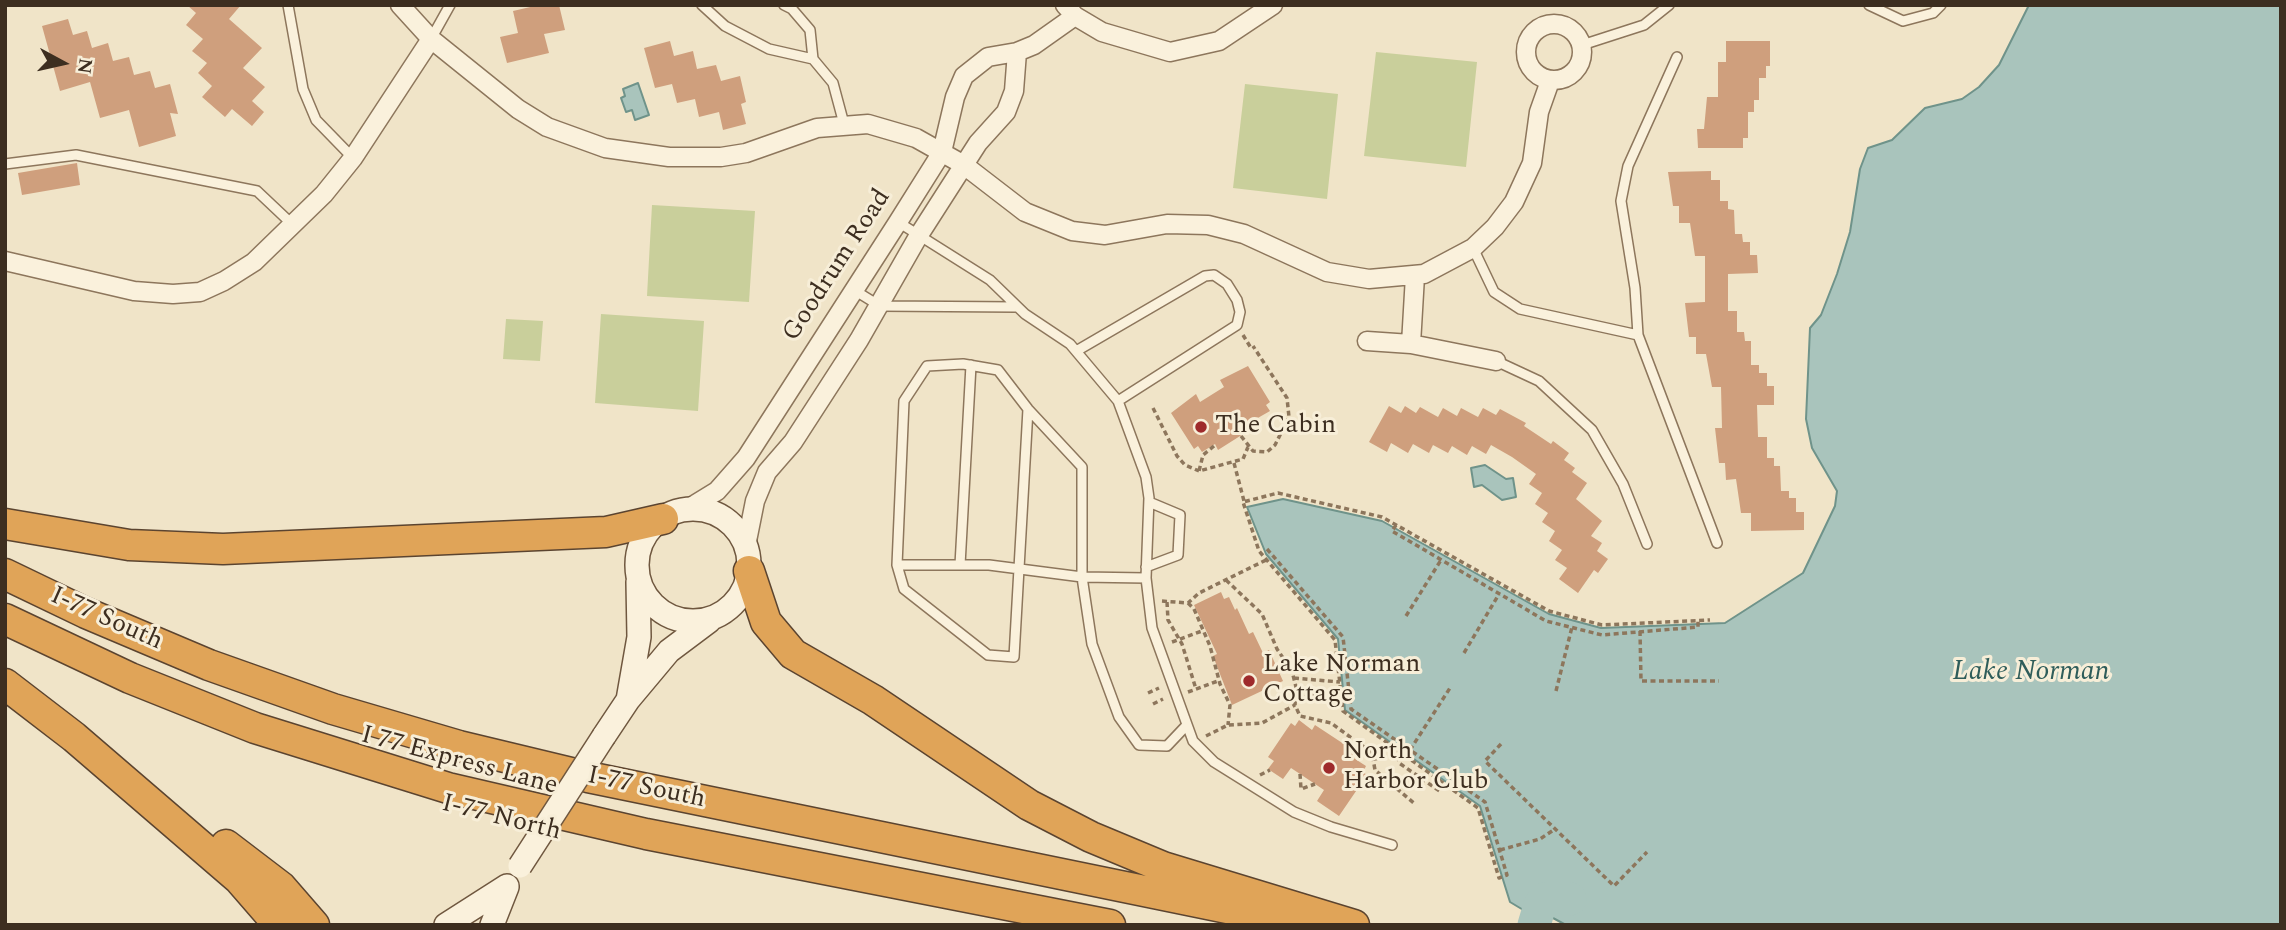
<!DOCTYPE html>
<html>
<head>
<meta charset="utf-8">
<style>
	body { margin:0 }
	#map { position:relative; width:2286px; height:930px; overflow:hidden; background:#f0e4c8; font-family:Spectral,serif }
	canvas { display:block }
	.frame { position:absolute; inset:0; border:7px solid #3d2e20; pointer-events:none }
	.north { position:absolute; left:28px; top:28px; width:70px; height:70px; -webkit-text-stroke:5px #f7eed8; paint-order:stroke; rotate:98deg; font-size:19px; font-weight:700; line-height:28px; text-align:center; color:#3d2e20 }
	.north::after { content:''; display:block; margin:auto; width:24px; height:32px; background:#3d2e20; clip-path:polygon(50% 0,100% 100%,50% 72%,0 100%) }
</style>
</head>
<body>
<div id="map">
<canvas width="2286" height="930"></canvas>
<div class="frame"></div>
<div class="north">N</div>
</div>
<script>
const ctx = document.querySelector('canvas').getContext('2d');
ctx.lineJoin = 'round';
function fill(path, color) { ctx.fillStyle = color; ctx.fill(path, 'evenodd'); }
const poly = rows => new Path2D(rows.map(r => 'M' + r).join(''));
function trace(path, color, width, dash) { ctx.strokeStyle = color; ctx.lineWidth = width; ctx.lineCap = dash ? 'butt' : 'round'; ctx.setLineDash(dash || []); ctx.stroke(path); }
function write(font, color, halo, rows, align = 'center') {
  ctx.font = font + ' Spectral,serif'; ctx.lineWidth = 6; ctx.setLineDash([]); ctx.textBaseline = 'middle'; ctx.strokeStyle = halo; ctx.fillStyle = color; for (const [text, x, y, turn = 0] of rows) {
    ctx.save(); ctx.translate(x, y); ctx.rotate((+turn || 0) * Math.PI / 180); ctx.textAlign = isNaN(turn) ? turn : align; if (halo) ctx.strokeText(text, 0, 0); ctx.fillText(text, 0, 0); ctx.restore();
  }
}
fill(poly([
	[1376,52,1477,62,1466,167,1364,156],
	[1245,84,1338,94,1327,199,1233,188],
	[652,205,755,211,749,302,647,296],
	[601,314,704,321,698,411,595,403],
	[506,319,543,321,540,361,503,359]
]), '#c9cf9b');
const water = poly([
	[2029,5,2281,5,2281,925,1566,925,1553,918,1535,917,1510,902,1480,806,1345,710,1338,639,1266,554,1247,507,1283,499,1382,521,1549,614,1601,628,1725,623,1803,573,1835,506,1837,491,1812,448,1806,419,1810,328,1821,315,1837,274,1850,232,1860,169,1868,148,1892,140,1925,108,1962,99,1979,87,1999,65,2029,5],
	[638,83,649,115,635,120,632,110,626,112,621,98,625,96,623,89,638,83],
	[1485,465,1506,479,1513,478,1516,497,1502,500,1482,485,1474,487,1471,468,1485,465]
]);
fill(water, '#a9c4bc');
trace(water, '#6f938a', 2);
trace(poly([
	[1534,925,1540,905,1545,899,1570,899]
]), '#a9c4bc', 33);
fill(poly([
	[187,5,241,5,229,19,262,48,243,68,265,87,252,101,264,112,252,126,232,109,225,117,202,97,212,86,198,73,207,63,192,51,203,39,186,25,196,13],
	[539,5,559,5,565,30,544,34,549,53,507,63,500,37,518,33,513,11],
	[68,19,73,35,87,31,92,48,108,43,113,61,129,57,134,75,150,71,155,88,170,84,178,114,170,113,176,136,139,147,129,110,100,118,90,82,60,91,42,26],
	[670,41,674,56,693,51,697,69,716,65,721,81,740,76,746,102,741,104,746,124,723,130,719,112,699,117,695,99,677,103,672,84,655,88,644,48],
	[1726,41,1770,41,1770,66,1766,66,1766,78,1759,78,1759,100,1754,100,1754,112,1748,112,1748,138,1743,138,1743,148,1698,148,1697,129,1704,129,1707,97,1718,97,1718,62,1726,62],
	[77,163,80,185,22,195,18,173],
	[1711,171,1711,180,1720,180,1720,201,1728,201,1728,209,1734,210,1735,234,1742,234,1743,242,1750,242,1750,255,1757,255,1758,273,1728,274,1728,311,1737,311,1737,332,1744,332,1745,341,1751,341,1751,365,1759,365,1759,373,1767,373,1767,386,1774,386,1774,405,1757,405,1758,437,1767,437,1767,458,1774,458,1774,466,1780,466,1781,491,1789,491,1789,498,1796,498,1796,512,1804,512,1804,530,1751,531,1751,513,1741,513,1736,479,1726,480,1725,463,1719,463,1715,428,1722,428,1721,387,1712,387,1706,354,1696,354,1696,337,1689,337,1685,303,1705,302,1705,256,1695,256,1690,223,1679,223,1679,206,1673,206,1668,172],
	[1248,366,1270,402,1266,405,1270,411,1256,419,1259,424,1218,450,1215,444,1202,452,1198,446,1194,449,1171,413,1196,394,1200,402,1224,387,1220,380],
	[1389,406,1401,413,1405,406,1416,413,1420,407,1438,417,1443,408,1457,416,1461,408,1478,417,1483,408,1496,415,1500,409,1526,423,1524,426,1551,444,1553,441,1569,453,1564,460,1575,468,1572,472,1587,483,1576,499,1602,521,1591,536,1602,543,1597,551,1608,559,1598,573,1594,570,1578,593,1559,579,1567,568,1555,560,1562,550,1549,541,1555,531,1542,522,1548,513,1535,504,1542,493,1529,484,1536,474,1512,457,1491,445,1486,454,1472,446,1467,455,1452,446,1448,453,1433,445,1429,453,1413,444,1408,453,1391,443,1387,452,1369,442],
	[1221,592,1224,599,1229,597,1235,610,1237,608,1249,634,1253,632,1263,653,1269,650,1283,681,1232,705,1213,656,1217,654,1194,605],
	[1299,720,1312,730,1315,725,1356,752,1352,757,1366,766,1363,772,1367,775,1339,816,1317,801,1324,790,1291,768,1283,779,1268,769,1274,761,1268,757,1291,723,1295,726]
]), '#cf9f7d');
const lane = poly([
	[288,5,303,89,316,120,353,158],
	[702,5,725,26,769,49,813,59,833,83,844,124],
	[784,5,792,9,810,30,813,59],
	[1869,5,1903,21,1933,13,1941,5],
	[431,39,450,5],
	[1582,45,1644,25,1669,5],
	[5,164,76,155,257,191,293,225],
	[898,222,990,280,1025,314,1070,344,1118,401,1146,477,1149,498,1146,578,1152,628,1193,741,1214,762,1294,812,1331,827,1392,845],
	[1473,248,1494,292,1520,309,1638,335,1717,543],
	[854,290,880,306,1016,307],
	[1638,335,1635,288,1621,201,1628,166,1677,57],
	[1078,350,1205,276,1214,275,1227,284,1237,300,1240,312,1237,325,1118,401],
	[1496,361,1539,381,1592,430,1623,484,1647,544],
	[963,364,998,370,1028,409,1082,467,1082,577,989,565,897,565,904,401,927,366,963,364],
	[897,565,904,589,988,655,1014,657,1028,409],
	[960,565,971,365],
	[1146,567,1178,555,1180,515,1149,502],
	[1146,578,1082,577,1092,644,1119,717,1139,745,1167,746,1185,727]
]);
const street = poly([
	[400,5,431,39,518,109,547,127,605,148,669,157,721,157,746,153,817,128,868,124,916,138,964,165,1025,212,1072,231,1105,235,1167,224,1208,225,1244,234,1327,272,1369,279,1424,274,1473,248,1495,227,1514,202,1532,163,1539,112,1550,81],
	[1065,5,1075,16,1102,32,1170,52,1219,41,1273,5],
	'1526 52a28 28 0 1 1 56 0a28 28 0 1 1-56 0Z',
	[5,261,134,291,173,294,200,292,224,281,254,262,324,194,353,158,431,39],
	[1367,341,1411,344,1415,276],
	[1411,344,1496,361],
	[686,510,717,491,746,458,898,222,942,152,955,97,964,76,988,57,1017,52,1034,45,1075,16],
	[746,546,755,501,767,472,793,442,859,340,919,235,978,143,1006,112,1014,91,1017,52]
]);
const secondary = poly([
	'637 565a56 56 0 1 1 112 0a56 56 0 1 1-112 0Z',
	[628,700,639,637,638,582],
	[604,736,628,700,669,651,709,621],
	[446,925,507,886],
	[492,925,507,887]
]);
const highway = poly([
	[5,524,129,545,223,549,606,532,663,519],
	[749,571,766,622,793,654,873,700,1029,805,1091,837,1163,867,1354,925],
	[5,574,86,613,209,665,333,709,459,746,588,777,1310,925],
	[5,619,130,678,255,728,448,788,646,834,1110,925],
	[5,684,74,737,239,879,279,925],
	[226,845,281,887,314,925]
]);
trace(lane, '#8d765c', 12);
trace(street, '#8d765c', 21);
trace(secondary, '#6f573f', 26);
trace(highway, '#5b4430', 33);
trace(poly([
	[1243,335,1251,348],
	[1153,408,1177,456,1185,465,1199,471],
	[1241,436,1253,451,1267,452,1275,445,1289,417,1287,398,1253,346],
	[1214,446,1203,455,1199,471,1243,459,1248,447],
	[1234,463,1244,501],
	[1396,525,1392,531,1546,621,1602,635,1698,627,1698,620],
	[1267,549,1343,637,1351,709,1485,802,1507,875,1499,878,1478,808,1343,711,1335,640,1259,551,1243,502,1278,493,1382,517,1549,611,1602,625,1710,620],
	[1226,580,1262,614,1277,649,1292,671,1296,687,1295,705,1300,716,1331,723,1372,753,1375,770,1415,804],
	[1162,601,1188,603,1199,593,1266,560],
	[1167,602,1168,620,1182,644,1196,689],
	[1188,603,1194,609,1210,646,1220,684,1230,705,1228,725],
	[1406,616,1441,560],
	[1640,631,1641,681,1719,681],
	[1172,642,1202,631],
	[1464,653,1499,594],
	[1294,678,1340,682],
	[1556,691,1572,627],
	[1188,692,1218,681],
	[1148,693,1159,688],
	[1296,700,1340,688],
	[1153,704,1163,699],
	[1206,736,1228,725,1262,723,1295,705],
	[1501,744,1485,761,1614,886,1647,852],
	[1410,750,1450,688],
	[1398,756,1399,763,1441,792],
	[1373,759,1399,756],
	[1300,774,1301,789,1315,784],
	[1260,775,1270,770],
	[1500,850,1540,839,1555,829]
]), '#8d765c', 3.5, [5, 3.5]);
trace(lane, '#faf1dc', 9);
trace(street, '#faf1dc', 18);
trace(secondary, '#faf1dc', 23);
trace(highway, '#e0a458', 30);
const secondaryBridge = poly([
	[520,866,604,736]
]);
trace(secondaryBridge, '#6f573f', 26, []);
trace(secondaryBridge, '#faf1dc', 23);
for (const [x, y, r, color] of [
	[1201,427,7,"#9e2a2b"],
	[1249,681,7,"#9e2a2b"],
	[1329,768,7,"#9e2a2b"]
]) { const dot = new Path2D(); dot.arc(x, y, r, 0, 2 * Math.PI); ctx.fillStyle = color; ctx.fill(dot); trace(dot, '#f7eed8', 2.5); }
write('26px', '#3d2e20', '#f7eed8', [
	["Goodrum Road",838,266,-57],
	["I-77 South",106,620,24],
	["I 77 Express Lane",459,762,15],
	["I-77 South",646,789,12],
	["I-77 North",501,819,14]
]);
write('26px', '#3d2e20', '#f7eed8', [
	["The Cabin",1215,427],
	["Lake Norman",1263,666],
	["Cottage",1263,696],
	["North",1343,753],
	["Harbor Club",1343,783]
], 'left');
write('italic 28px', '#2f5d5a', '#f7eed8', [
	["Lake Norman",2031,674]
]);
</script>
</body>
</html>
